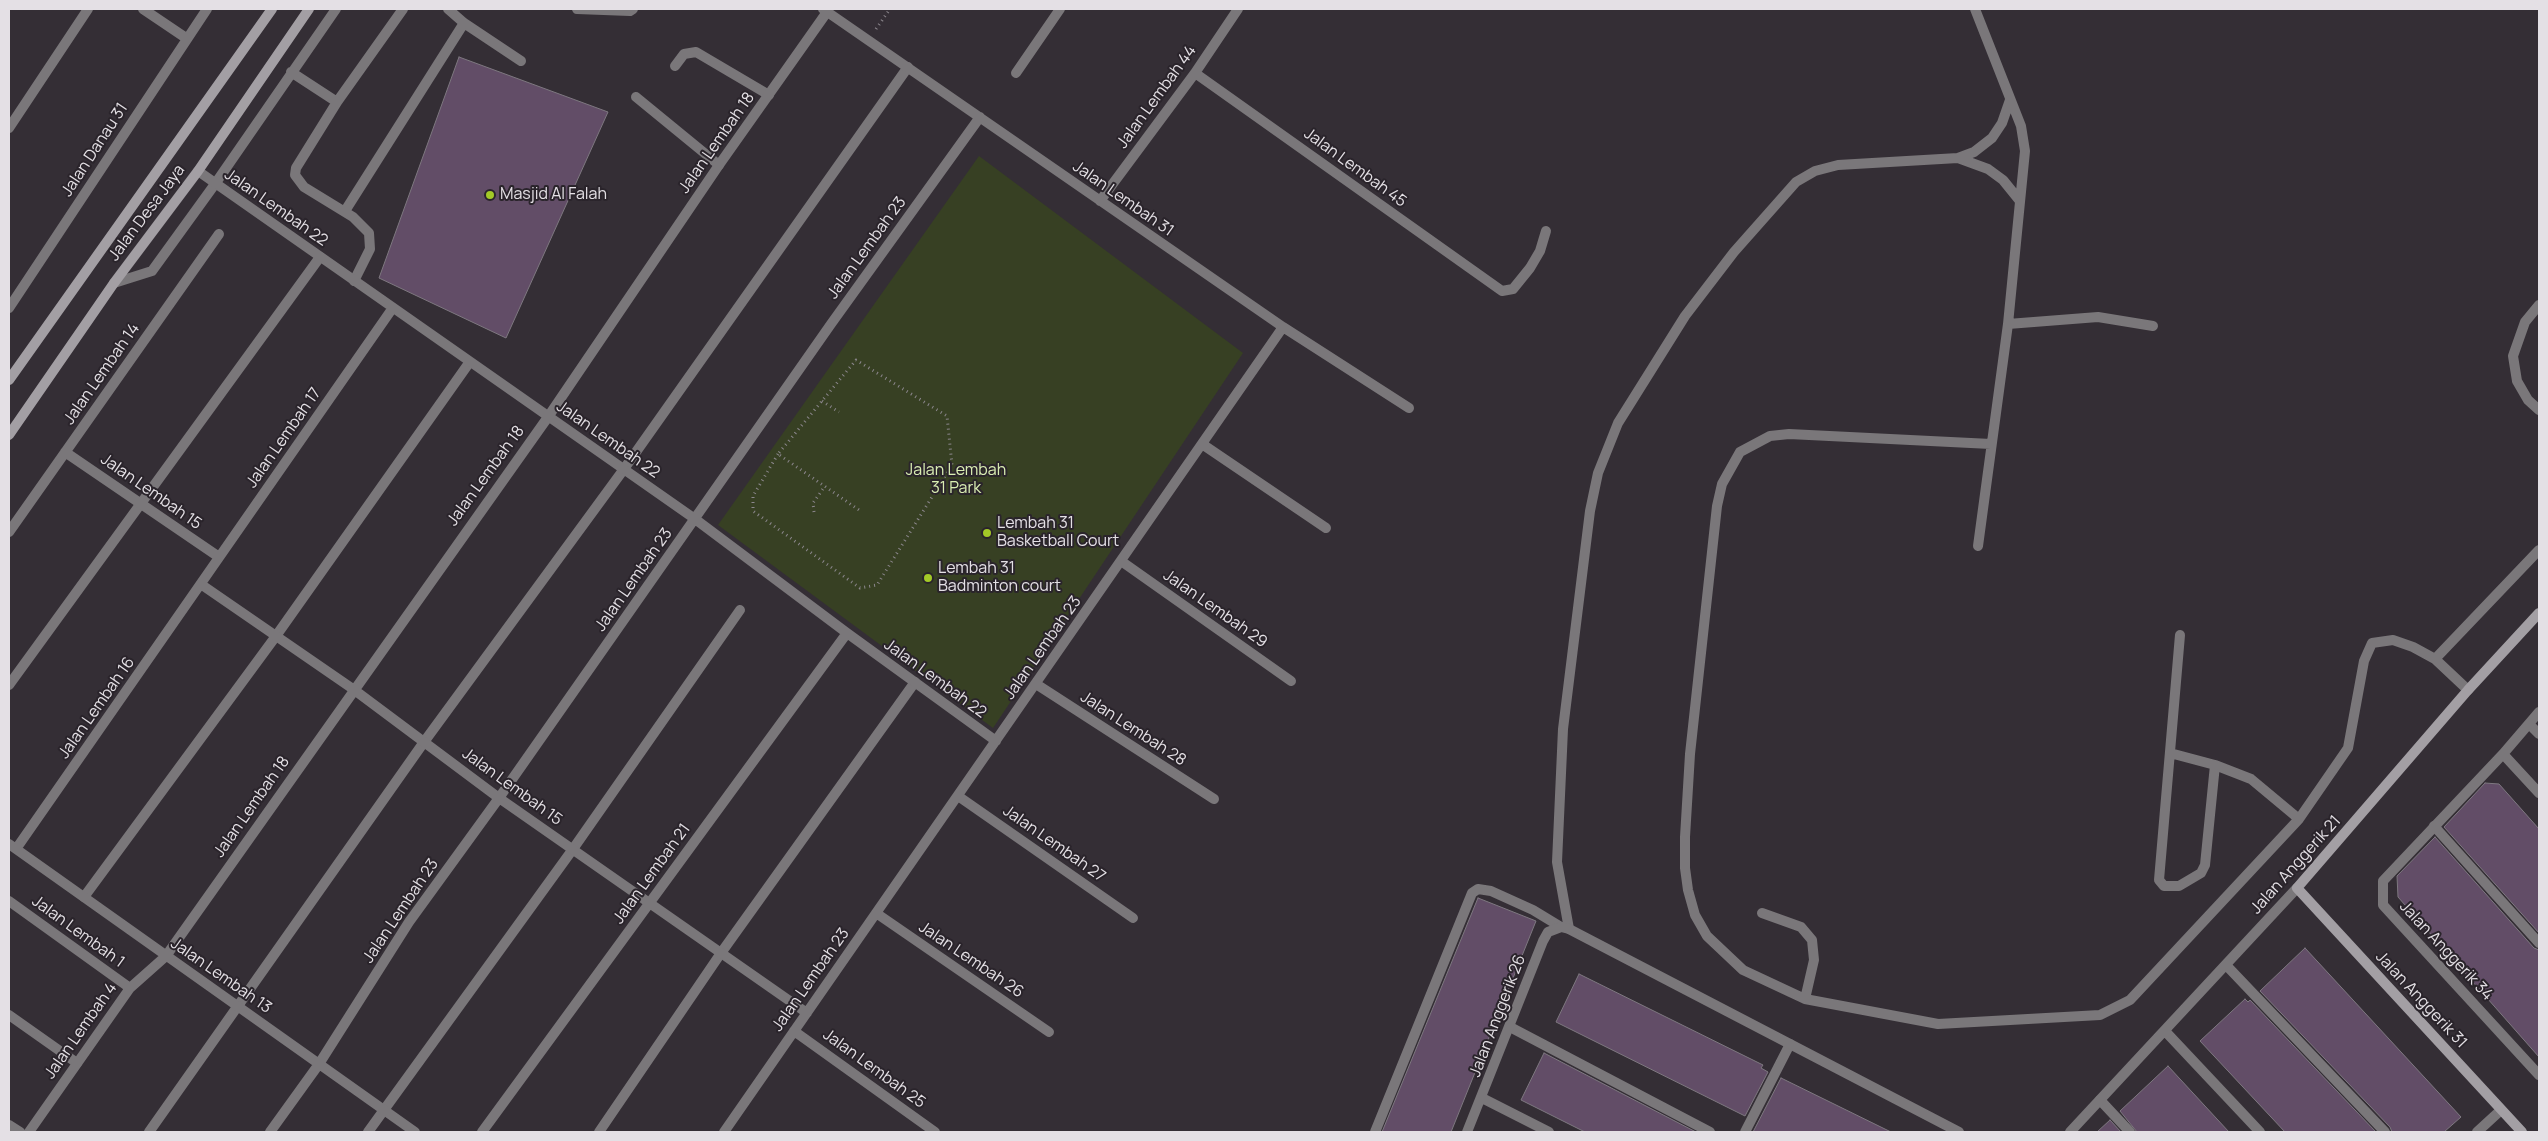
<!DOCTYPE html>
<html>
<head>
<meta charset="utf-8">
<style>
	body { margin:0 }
	#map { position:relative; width:2548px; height:1141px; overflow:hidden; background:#342e35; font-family:Manrope,sans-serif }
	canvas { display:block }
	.frame { position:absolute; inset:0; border:10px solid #e4e0e5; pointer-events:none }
</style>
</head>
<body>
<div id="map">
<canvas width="2548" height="1141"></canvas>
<div class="frame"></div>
</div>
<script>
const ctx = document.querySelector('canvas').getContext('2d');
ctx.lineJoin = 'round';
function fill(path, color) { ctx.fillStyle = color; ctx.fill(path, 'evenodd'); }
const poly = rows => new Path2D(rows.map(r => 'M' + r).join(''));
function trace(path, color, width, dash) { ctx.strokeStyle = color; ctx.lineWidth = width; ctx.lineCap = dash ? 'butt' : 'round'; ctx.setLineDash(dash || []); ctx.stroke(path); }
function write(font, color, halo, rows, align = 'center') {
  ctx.font = font + ' Manrope,sans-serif'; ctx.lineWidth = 4; ctx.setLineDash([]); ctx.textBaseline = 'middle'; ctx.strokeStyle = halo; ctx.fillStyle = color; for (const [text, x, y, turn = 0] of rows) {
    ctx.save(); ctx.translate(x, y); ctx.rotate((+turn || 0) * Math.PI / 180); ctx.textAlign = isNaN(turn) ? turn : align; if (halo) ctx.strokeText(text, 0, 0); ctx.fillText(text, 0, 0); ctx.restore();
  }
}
fill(poly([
	[979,156,1243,353,993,728,718,525]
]), '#374023');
const building = poly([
	[459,57,608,112,506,338,379,278,459,57],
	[2485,783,2499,784,2539,829,2539,933,2444,827,2485,783],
	[2435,837,2534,948,2539,950,2539,1057,2398,897,2397,876,2435,837],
	[1478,898,1536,921,1451,1132,1382,1132,1478,898],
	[2305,948,2461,1117,2444,1132,2392,1132,2390,1127,2260,991,2305,948],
	[1579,974,1763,1065,1761,1068,1768,1072,1745,1116,1556,1022,1579,974],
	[2245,999,2248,1002,2250,1000,2376,1132,2285,1132,2200,1041,2245,999],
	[1544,1053,1696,1132,1585,1132,1521,1100,1544,1053],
	[2168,1066,2229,1132,2137,1132,2120,1111,2168,1066],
	[1781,1078,1891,1132,1753,1132,1781,1078],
	[2110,1120,2121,1132,2097,1132,2110,1120]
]);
fill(building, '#624d67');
trace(building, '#7e7880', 1);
trace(poly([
	[876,29,890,9],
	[822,401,839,412],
	[778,454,753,496,753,511,860,588,877,585,952,465,947,416,856,360,778,454,859,510],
	[814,512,813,503,825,486]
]), '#8c878d', 3, [1, 4]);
trace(poly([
	[448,9,464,23,521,61],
	[577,9,630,11,633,9],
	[1975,9,2021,126,2025,151,2008,324,1978,546],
	[675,66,684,54,696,52,769,95],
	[291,72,337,102],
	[636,97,719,165],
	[9,128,88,9],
	[1958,158,1988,169,2003,180,2020,201],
	[345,211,464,23],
	[354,281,370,249,369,233,353,217,304,187,295,175,296,168,337,102,403,9],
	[114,283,152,271,215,184,336,9],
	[2539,305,2525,322,2513,356,2517,381,2528,400,2539,410],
	[2008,324,2098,317,2153,326],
	[1991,444,1789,434,1770,436,1740,452,1722,484,1717,506,1690,754,1685,837,1685,868,1688,890,1695,915,1707,936,1743,970,1805,999,1938,1024,2100,1015,2130,1000,2299,819],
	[2180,635,2159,880,2164,886,2179,886,2201,873,2205,865,2215,765],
	[2435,659,2539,550],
	[9,685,320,257],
	[2170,753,2215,765,2251,779,2299,819,2348,748,2364,661,2372,643,2393,640,2413,647,2435,659,2468,690],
	[2434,826,2539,943],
	[84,897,276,636,469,363],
	[1762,913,1801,927,1812,940,1814,960,1805,999],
	[1569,929,1557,862,1563,729,1590,511,1598,473,1618,423,1685,316,1734,252,1796,182,1815,171,1838,165,1958,158,1974,152,1992,138,2002,123,2010,100],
	[2226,965,2385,1132],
	[9,1015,77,1063],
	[1510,1027,1710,1132],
	[2100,1100,2130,1132],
	[149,1132,424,742,624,469,908,67],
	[368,1132,573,849,740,610],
	[599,1132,721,953,915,682],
	[1375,1132,1472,893,1478,889,1491,891,1533,910,1561,927],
	[1745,1132,1790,1044]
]), '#7a777a', 10);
trace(poly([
	[143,9,186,38],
	[823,9,1283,327,1409,408],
	[1016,73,1060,9],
	[1195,73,1502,291,1513,289,1530,268,1540,251,1546,231],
	[198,171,695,519,847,633,996,741],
	[1100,201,1195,73,1238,9],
	[9,308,207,9],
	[1202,444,1326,528],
	[65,452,219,557],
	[9,532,219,234],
	[1121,561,1291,681],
	[202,585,353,689,499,798,807,1013],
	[1036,684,1214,799],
	[2539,712,2503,754,2383,881,2383,905,2539,1075],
	[2529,724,2539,734],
	[2503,754,2539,793],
	[958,796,1133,918],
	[9,844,415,1132],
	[16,849,392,309],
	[9,901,130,988],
	[876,913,1049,1032],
	[794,1031,935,1132],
	[2165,1031,2260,1132],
	[1482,1098,1549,1132],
	[9,1125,20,1132],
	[29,1132,130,988,166,956,548,417,719,165,827,12],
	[270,1132,319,1064,409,922,499,798,831,324,980,117],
	[482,1132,847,633],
	[724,1132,1283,327],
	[1467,1132,1543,941,1548,932,1561,927,1569,929,1959,1132],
	[2070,1132,2297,888],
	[2477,1132,2501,1110]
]), '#7a777a', 10);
trace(poly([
	[9,380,272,9],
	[9,435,114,283,198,171,309,9],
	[2522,1132,2297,888,2468,690,2539,613]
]), '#a39fa4', 10);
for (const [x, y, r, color] of [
	[490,195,5,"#a3c927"],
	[987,533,5,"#a3c927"],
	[928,578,5,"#a3c927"]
]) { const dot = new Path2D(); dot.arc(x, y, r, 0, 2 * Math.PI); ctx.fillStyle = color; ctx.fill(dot); trace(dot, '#2a242b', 2); }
write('16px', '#e4e0e5', '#2a242b', [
	["Jalan Lembah 44",1157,97,-54],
	["Jalan Lembah 18",717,143,-55],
	["Jalan Danau 31",95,150,-57],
	["Jalan Lembah 45",1355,168,36],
	["Jalan Lembah 31",1123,199,35],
	["Jalan Lembah 22",276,208,35],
	["Jalan Desa Jaya",147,213,-53],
	["Jalan Lembah 23",867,248,-54],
	["Jalan Lembah 14",102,374,-55],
	["Jalan Lembah 17",284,438,-55],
	["Jalan Lembah 22",608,440,35],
	["Jalan Lembah 18",486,476,-54],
	["Jalan Lembah 15",151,492,35],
	["Jalan Lembah 23",634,580,-55],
	["Jalan Lembah 29",1215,609,35],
	["Jalan Lembah 23",1043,648,-55],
	["Jalan Lembah 22",935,679,36],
	["Jalan Lembah 16",97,708,-55],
	["Jalan Lembah 28",1133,729,33],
	["Jalan Lembah 15",512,787,36],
	["Jalan Lembah 18",252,807,-55],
	["Jalan Lembah 27",1054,844,35],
	["Jalan Anggerik 21",2296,865,-48],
	["Jalan Lembah 21",652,874,-54],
	["Jalan Lembah 23",401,911,-56],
	["Jalan Lembah 1",78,932,36],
	["Jalan Anggerik 34",2446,951,47],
	["Jalan Lembah 26",971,960,34],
	["Jalan Lembah 13",221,976,35],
	["Jalan Lembah 23",811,980,-55],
	["Jalan Anggerik 31",2421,1000,47],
	["Jalan Anggerik 26",1498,1016,-69],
	["Jalan Lembah 4",81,1031,-55],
	["Jalan Lembah 25",874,1069,36]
]);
write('16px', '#e4e0e5', '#2a242b', [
	["Masjid Al Falah",500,195],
	["Lembah 31",997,524],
	["Basketball Court",997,542],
	["Lembah 31",938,569],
	["Badminton court",938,587]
], 'left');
write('16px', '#daeeb3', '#2a242b', [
	["Jalan Lembah",956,471],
	["31 Park",956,489]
]);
</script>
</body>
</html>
